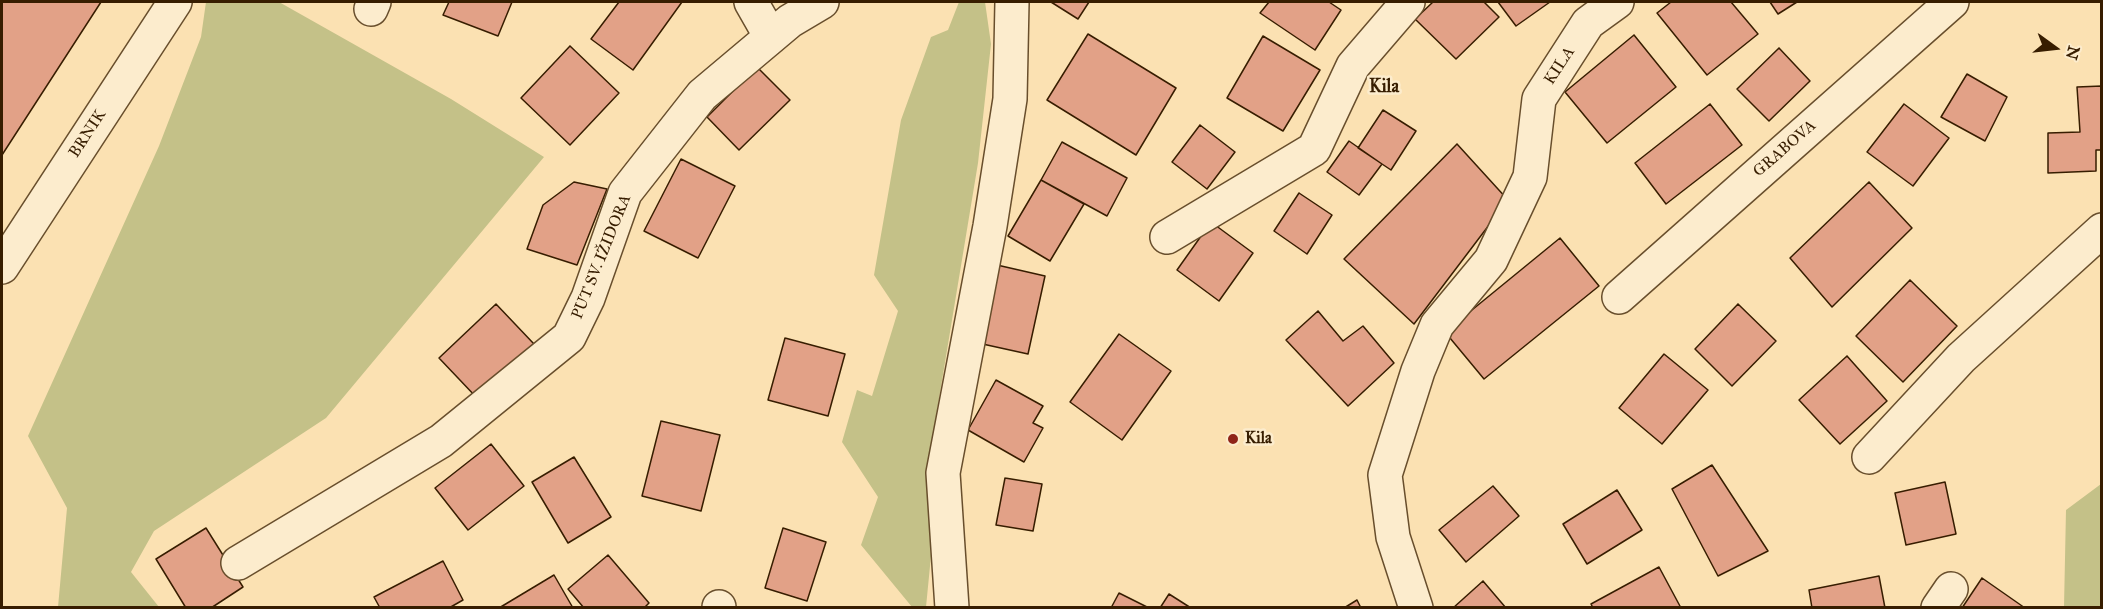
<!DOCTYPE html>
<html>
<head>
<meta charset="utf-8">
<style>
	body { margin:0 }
	#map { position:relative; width:2103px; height:609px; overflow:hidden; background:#fbe1b2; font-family:"IM FELL Great Primer",serif }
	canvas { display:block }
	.frame { position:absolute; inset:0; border:3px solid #371d00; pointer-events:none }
	.north { position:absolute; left:2025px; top:18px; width:60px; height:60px; -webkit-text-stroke:4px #fceccd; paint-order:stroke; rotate:105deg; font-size:16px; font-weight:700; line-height:24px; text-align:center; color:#371d00 }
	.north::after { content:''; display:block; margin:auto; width:21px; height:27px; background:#371d00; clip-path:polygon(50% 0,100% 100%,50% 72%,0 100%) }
</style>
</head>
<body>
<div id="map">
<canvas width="2103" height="609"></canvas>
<div class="frame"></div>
<div class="north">N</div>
</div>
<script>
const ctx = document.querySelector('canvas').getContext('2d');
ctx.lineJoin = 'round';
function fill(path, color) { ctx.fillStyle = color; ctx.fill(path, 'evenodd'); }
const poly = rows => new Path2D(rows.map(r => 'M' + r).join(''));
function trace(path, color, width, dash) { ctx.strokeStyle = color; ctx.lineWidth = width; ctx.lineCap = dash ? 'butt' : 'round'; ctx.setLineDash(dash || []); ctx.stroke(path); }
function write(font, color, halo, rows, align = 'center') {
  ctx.font = font + ' "IM FELL Great Primer",serif'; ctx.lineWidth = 5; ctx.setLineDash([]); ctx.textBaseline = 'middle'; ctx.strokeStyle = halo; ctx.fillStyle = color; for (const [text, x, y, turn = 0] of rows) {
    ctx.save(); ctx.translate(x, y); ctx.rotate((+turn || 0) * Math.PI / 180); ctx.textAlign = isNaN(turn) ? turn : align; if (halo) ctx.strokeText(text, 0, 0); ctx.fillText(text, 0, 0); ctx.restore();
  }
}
fill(poly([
	[206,2,279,2,451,99,544,157,326,418,154,531,131,572,159,607,58,607,67,508,28,436,159,146,201,37],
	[959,2,985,2,991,44,978,163,926,477,931,556,926,607,912,607,861,545,878,497,842,442,857,390,872,396,898,311,874,275,901,120,931,37,948,30],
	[2101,484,2101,607,2064,607,2066,510]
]), '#c4c188');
const building = poly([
	[2,2,101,2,2,155,2,2],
	[449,2,512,2,498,36,443,15,449,2],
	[619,2,682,2,633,70,591,39,619,2],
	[1051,2,1089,2,1078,19,1051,2],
	[1269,2,1329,2,1341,10,1315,50,1260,13,1269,2],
	[1433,2,1484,2,1499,17,1456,59,1415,19,1433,2],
	[1498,2,1550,2,1516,26,1498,2],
	[1671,2,1731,2,1758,34,1707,75,1657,13,1671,2],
	[1770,2,1797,2,1778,14,1770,2],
	[1088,34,1176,88,1136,155,1047,100,1088,34],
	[1634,35,1676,87,1607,143,1565,92,1634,35],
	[1263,36,1320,70,1283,131,1227,98,1263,36],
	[570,46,619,93,570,145,521,98,570,46],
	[1779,48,1810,81,1769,121,1737,89,1779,48],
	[757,67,790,100,739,150,707,117,757,67],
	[1967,74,2007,97,1985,141,1941,117,1967,74],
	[2102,86,2102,150,2096,150,2096,171,2048,173,2048,133,2080,132,2077,87,2102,86],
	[1710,104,1742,145,1666,204,1635,163,1710,104],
	[1904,104,1949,138,1913,186,1867,152,1904,104],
	[1383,110,1416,131,1391,170,1358,148,1383,110],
	[1200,125,1235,152,1207,189,1172,162,1200,125],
	[1349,141,1382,164,1359,195,1327,172,1349,141],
	[1062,142,1127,178,1107,216,1041,180,1062,142],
	[1457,144,1508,200,1414,324,1344,259,1457,144],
	[681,159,735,186,698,258,644,231,681,159],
	[1041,180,1084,204,1050,261,1008,236,1041,180],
	[574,182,607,189,577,265,527,249,543,205,574,182],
	[1869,182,1912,228,1832,307,1790,258,1869,182],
	[1299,193,1332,215,1307,254,1274,231,1299,193],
	[1211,222,1253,253,1219,301,1177,270,1211,222],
	[1560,238,1599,286,1484,379,1445,332,1560,238],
	[997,265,1045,276,1028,354,978,343,997,265],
	[1910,280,1957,326,1903,382,1856,336,1910,280],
	[496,304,534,344,477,398,439,358,496,304],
	[1738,304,1776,341,1732,386,1695,349,1738,304],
	[1318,311,1343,341,1363,326,1394,363,1348,406,1286,340,1318,311],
	[1119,334,1171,371,1122,440,1070,402,1119,334],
	[785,338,845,354,828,416,768,400,785,338],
	[1664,354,1708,390,1662,444,1619,408,1664,354],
	[1847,356,1887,401,1840,444,1799,400,1847,356],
	[996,380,1043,406,1033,423,1043,428,1024,462,968,430,996,380],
	[661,421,720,435,701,511,642,496,661,421],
	[491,444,524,486,468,530,435,488,491,444],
	[574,457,611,517,568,543,532,482,574,457],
	[1712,465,1768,551,1718,576,1672,489,1712,465],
	[1005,478,1042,484,1033,531,996,525,1005,478],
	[1945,482,1956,534,1906,545,1895,493,1945,482],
	[1493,486,1519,516,1466,562,1439,530,1493,486],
	[1617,490,1642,530,1587,564,1563,524,1617,490],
	[206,528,243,587,211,608,186,608,156,559,206,528],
	[783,528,826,542,807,601,765,588,783,528],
	[608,555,649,603,644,608,584,608,568,589,608,555],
	[443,561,463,600,449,608,380,608,374,597,443,561],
	[1659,567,1681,608,1593,608,1591,604,1659,567],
	[554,575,573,608,499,608,554,575],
	[1879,576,1885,608,1812,608,1809,590,1879,576],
	[1982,578,2025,608,1962,608,1982,578],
	[1483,581,1506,608,1453,608,1483,581],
	[1119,593,1149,608,1111,608,1119,593],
	[1169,594,1191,608,1160,608,1169,594],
	[1357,600,1361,608,1344,608,1357,600]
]);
fill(building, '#e2a187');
trace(building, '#371d00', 1.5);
const minor = poly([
	[751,2,771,37],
	[371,9,374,2],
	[1167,237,1314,149,1353,66,1408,2],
	[2,267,175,2],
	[1619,297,1952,2],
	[1869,457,1961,358,2102,230],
	[238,563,441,441,569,337,588,298,625,193,702,95,790,21,822,2],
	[719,607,719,608],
	[952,608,943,473,990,226,1010,99,1012,2],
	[1416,608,1393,537,1385,475,1418,371,1437,325,1491,260,1530,177,1539,99,1588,23,1617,2],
	[1938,608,1951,589]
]);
trace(minor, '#684e2c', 36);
trace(minor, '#fceccd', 33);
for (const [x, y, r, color] of [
	[1233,439,6,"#8f2418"]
]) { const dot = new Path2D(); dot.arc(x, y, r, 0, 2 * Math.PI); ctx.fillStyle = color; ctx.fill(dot); trace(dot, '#fceccd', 2); }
write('16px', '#371d00', '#fceccd', [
	["KILA",1560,66,-57],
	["BRNIK",88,134,-57],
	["GRABOVA",1785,149,-41],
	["PUT SV. IŽIDORA",602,257,-68]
]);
write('bold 16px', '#371d00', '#fceccd', [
	["Kila",1245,439]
], 'left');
write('bold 18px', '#371d00', '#fceccd', [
	["Kila",1384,88]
]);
</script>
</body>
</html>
